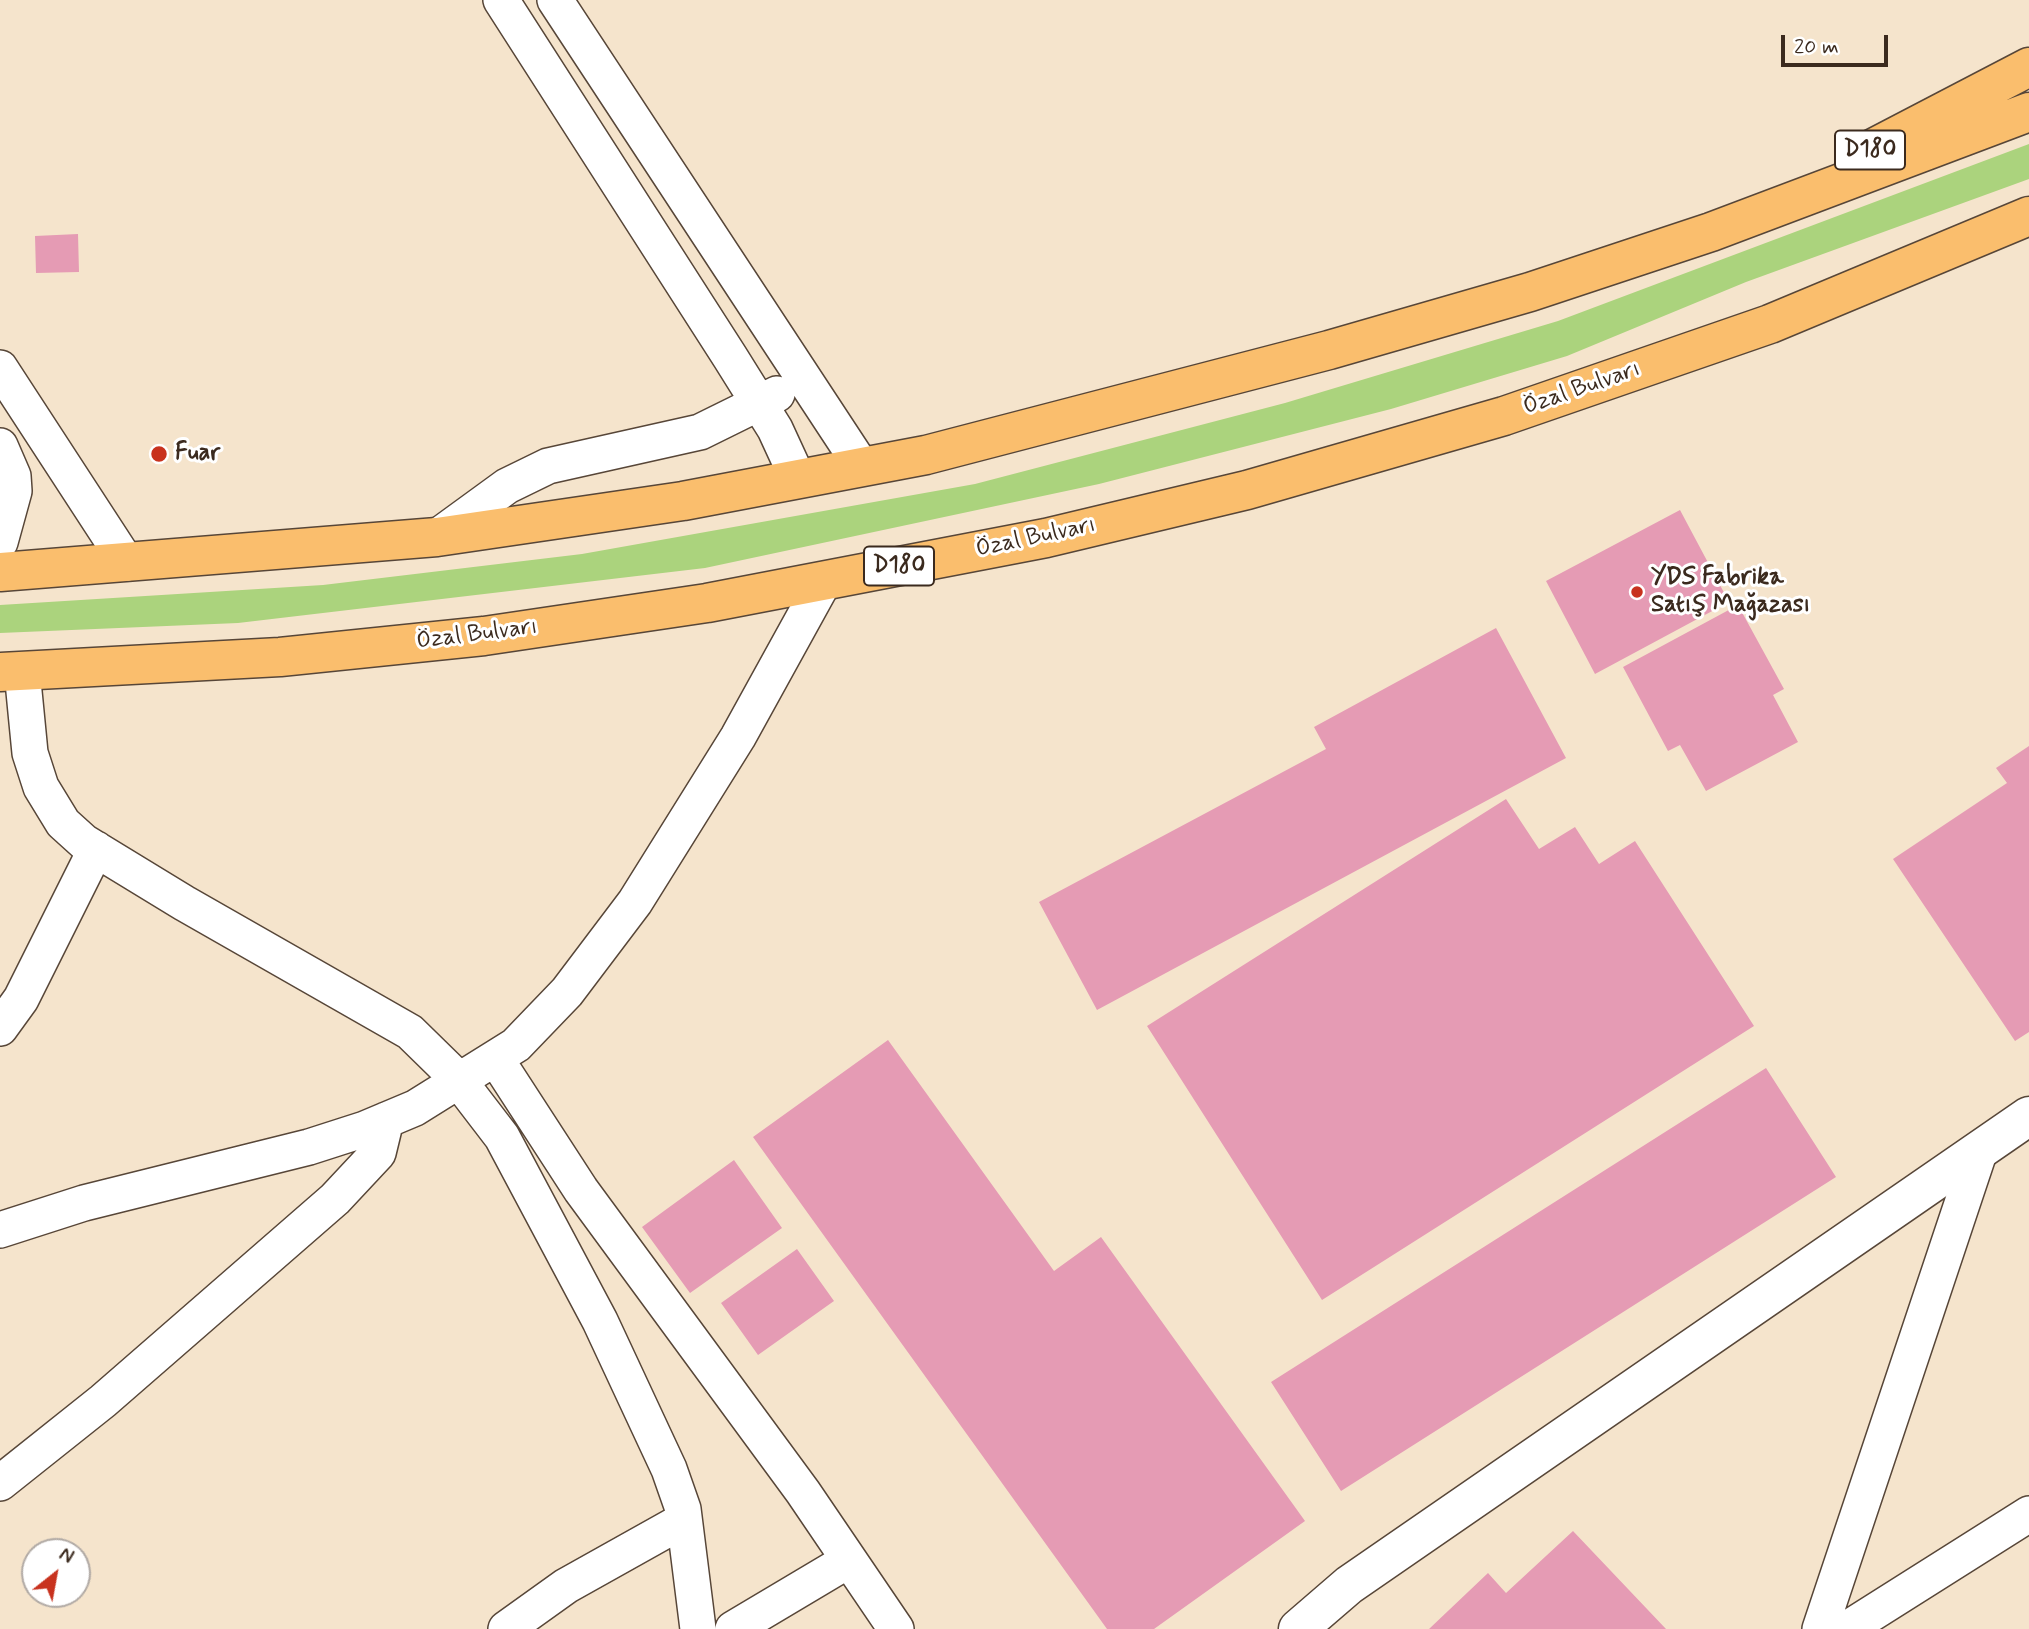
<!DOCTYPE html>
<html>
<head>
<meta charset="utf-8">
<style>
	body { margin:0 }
	#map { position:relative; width:2029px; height:1629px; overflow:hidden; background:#f5e4cc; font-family:Mynerve,sans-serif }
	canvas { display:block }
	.north { position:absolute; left:21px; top:1538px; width:70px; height:70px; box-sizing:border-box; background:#fff; border:2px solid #b1aaa5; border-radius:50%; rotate:31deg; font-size:19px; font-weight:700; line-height:28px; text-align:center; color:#3b2a1e }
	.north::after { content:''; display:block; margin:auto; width:24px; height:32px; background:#c8321e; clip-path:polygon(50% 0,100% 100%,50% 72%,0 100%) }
	.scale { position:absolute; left:1781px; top:35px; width:107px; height:32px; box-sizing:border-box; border:4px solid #3b2a1e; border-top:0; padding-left:9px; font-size:21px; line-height:24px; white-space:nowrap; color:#3b2a1e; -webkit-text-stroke:5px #fff; paint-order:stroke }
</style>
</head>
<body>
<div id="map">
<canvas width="2029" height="1629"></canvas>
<div class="north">N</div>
<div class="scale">20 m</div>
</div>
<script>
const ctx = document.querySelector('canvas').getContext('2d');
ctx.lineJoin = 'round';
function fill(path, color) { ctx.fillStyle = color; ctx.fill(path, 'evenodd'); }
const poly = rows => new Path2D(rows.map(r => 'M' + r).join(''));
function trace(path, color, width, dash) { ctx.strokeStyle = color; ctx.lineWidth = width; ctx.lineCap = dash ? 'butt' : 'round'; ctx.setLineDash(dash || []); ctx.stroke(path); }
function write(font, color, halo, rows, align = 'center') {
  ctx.font = font + ' Mynerve,sans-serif'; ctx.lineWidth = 6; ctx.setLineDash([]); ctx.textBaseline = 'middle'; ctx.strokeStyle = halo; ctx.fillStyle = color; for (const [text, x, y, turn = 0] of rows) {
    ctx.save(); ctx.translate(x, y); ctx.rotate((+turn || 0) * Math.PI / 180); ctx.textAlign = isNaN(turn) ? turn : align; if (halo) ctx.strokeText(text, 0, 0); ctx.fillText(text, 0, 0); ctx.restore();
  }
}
fill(poly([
	[2029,144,2029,179,1746,282,1567,356,1391,409,1099,484,705,568,238,623,0,633,0,605,323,585,582,554,975,484,1285,403,1558,321]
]), '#abd37d');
fill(poly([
	[78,234,79,272,36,273,35,236],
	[1680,510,1729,602,1595,674,1546,581],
	[1738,605,1784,689,1773,695,1798,742,1706,791,1680,745,1668,751,1623,667],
	[1496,628,1566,758,1097,1010,1039,902,1326,749,1314,727],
	[2029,746,2029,1032,2015,1041,1893,859,2007,783,1996,768],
	[1506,799,1539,849,1575,827,1599,864,1635,841,1754,1026,1322,1300,1147,1026],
	[888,1040,1054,1271,1101,1237,1305,1521,1154,1629,1107,1629,753,1137],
	[1766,1068,1836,1177,1341,1491,1271,1382],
	[734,1160,782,1228,690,1293,642,1227],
	[797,1249,834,1301,758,1355,721,1303],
	[1573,1531,1666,1629,1429,1629,1488,1573,1506,1593]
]), '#e59bb4');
const minor = poly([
	[501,0,730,357,775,429,798,479],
	[555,0,862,467],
	[0,368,127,563],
	[0,446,13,476,14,491,0,542],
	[437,537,507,486,548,466,700,432,777,394],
	[22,671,30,753,41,787,63,823,84,842,184,903,410,1032,456,1077,502,1137,600,1321,669,1469,683,1509,698,1629],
	[0,1028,21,999,96,849],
	[496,1059,581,1190,803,1492,896,1629],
	[0,1230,84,1203,309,1147,365,1129,415,1108,516,1045,567,992,635,902,738,737,824,581],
	[0,1483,103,1401,335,1199,378,1153,386,1120],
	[506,1629,566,1586,684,1520],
	[733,1629,849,1560],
	[1820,1629,1980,1150],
	[1847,1629,2029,1514]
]);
const tertiary = poly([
	[1298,1629,1349,1585,2029,1116]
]);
const trunk = poly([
	[1862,154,2029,67],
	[0,572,437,537,683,501,926,455,1329,350,1530,292,1711,232,2029,112],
	[0,672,280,657,484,636,707,603,1046,538,1247,490,1504,416,1770,324,2029,216]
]);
trace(minor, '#574638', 38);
trace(tertiary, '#574638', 41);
trace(trunk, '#574638', 41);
trace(minor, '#fff', 35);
trace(tertiary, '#fff', 38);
trace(trunk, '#fabe6d', 38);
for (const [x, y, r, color] of [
	[159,454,9,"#c8321e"],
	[1637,592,7,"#c8321e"]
]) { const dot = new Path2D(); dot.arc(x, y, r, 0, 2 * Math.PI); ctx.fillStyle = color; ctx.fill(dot); trace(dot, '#fff', 2.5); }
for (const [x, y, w] of [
	[1870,150,70],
	[899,566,70]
]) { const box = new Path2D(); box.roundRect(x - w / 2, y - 19.5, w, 39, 5); ctx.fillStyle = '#fff'; ctx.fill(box); trace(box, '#3b2a1e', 2); }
write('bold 23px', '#3b2a1e', null, [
	["D180",1870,150],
	["D180",899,566]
]);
write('24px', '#3b2a1e', '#fff', [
	["Özal Bulvarı",1582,389,-19],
	["Özal Bulvarı",1036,538,-12],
	["Özal Bulvarı",477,635,-7]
]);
write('bold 24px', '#3b2a1e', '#fff', [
	["Fuar",175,454],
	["YDS Fabrika",1651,578],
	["Satış Mağazası",1651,606]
], 'left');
</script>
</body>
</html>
